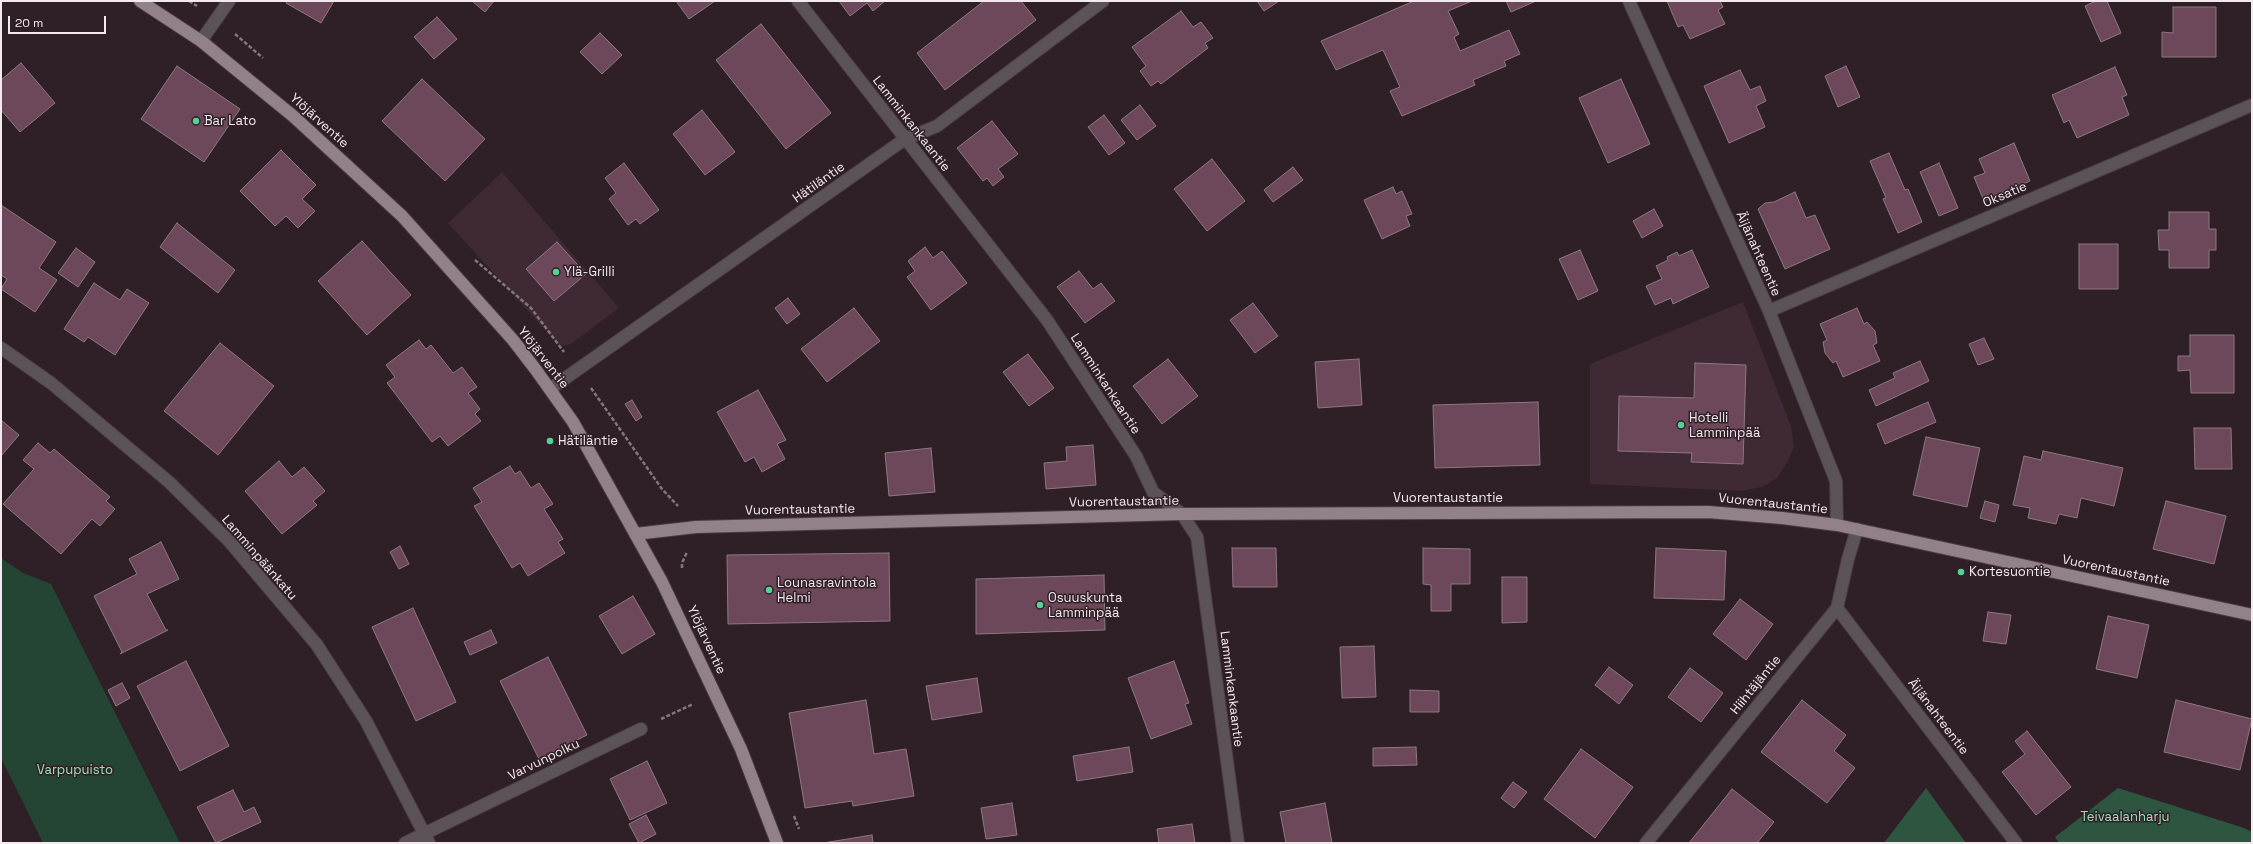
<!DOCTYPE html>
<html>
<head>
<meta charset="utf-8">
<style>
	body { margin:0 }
	#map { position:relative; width:2253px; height:844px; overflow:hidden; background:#2f1f27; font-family:"Space Grotesk",sans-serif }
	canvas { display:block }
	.frame { position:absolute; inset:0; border:2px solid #f4e9ee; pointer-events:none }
	.scale { position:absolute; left:8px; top:16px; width:98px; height:18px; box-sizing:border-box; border:2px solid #f4e9ee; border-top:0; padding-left:5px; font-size:12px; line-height:14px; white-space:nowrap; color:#f4e9ee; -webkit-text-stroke:3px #2f1f27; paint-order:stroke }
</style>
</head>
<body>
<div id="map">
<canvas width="2253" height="844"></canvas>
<div class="frame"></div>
<div class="scale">20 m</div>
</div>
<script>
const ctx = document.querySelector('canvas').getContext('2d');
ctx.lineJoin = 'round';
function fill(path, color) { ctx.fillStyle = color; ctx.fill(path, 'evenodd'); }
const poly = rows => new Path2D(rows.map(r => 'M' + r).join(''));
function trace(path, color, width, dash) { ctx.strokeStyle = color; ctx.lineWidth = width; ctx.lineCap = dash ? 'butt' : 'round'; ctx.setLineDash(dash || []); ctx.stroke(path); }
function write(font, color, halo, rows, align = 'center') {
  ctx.font = font + ' "Space Grotesk",sans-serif'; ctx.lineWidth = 3; ctx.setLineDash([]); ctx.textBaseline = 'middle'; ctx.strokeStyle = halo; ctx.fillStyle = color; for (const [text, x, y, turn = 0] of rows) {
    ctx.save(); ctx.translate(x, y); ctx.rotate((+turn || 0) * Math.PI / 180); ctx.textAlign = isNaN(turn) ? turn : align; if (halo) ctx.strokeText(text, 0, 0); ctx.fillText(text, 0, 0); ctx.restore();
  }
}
fill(poly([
	[502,172,619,308,571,344,564,346,557,343,448,223],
	[1743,302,1791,426,1794,447,1787,463,1777,478,1762,487,1741,491,1590,484,1590,364]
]), '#3e2934');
fill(poly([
	[1,558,23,573,51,584,180,843,43,843,1,758]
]), '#244534');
fill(poly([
	[1926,788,1966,843,1884,843],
	[2118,788,2244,828,2252,832,2252,843,2059,843,2055,837]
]), '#2e5540');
const building = poly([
	[287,1,334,1,321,23,286,3,287,1],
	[472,1,494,1,485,12,472,1],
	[676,1,715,1,689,19,676,1],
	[839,1,885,1,873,11,867,3,850,16,839,1],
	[984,1,1021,1,1036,20,945,90,917,53,984,1],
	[1257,1,1279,1,1264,11,1257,1],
	[1414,1,1472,1,1448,11,1459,34,1454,37,1460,51,1509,30,1520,54,1504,61,1506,66,1473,80,1475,85,1402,116,1390,91,1400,87,1383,50,1336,70,1321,41,1414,1],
	[1506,1,1536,1,1511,12,1506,1],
	[1667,1,1720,1,1723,7,1718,10,1725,24,1690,39,1683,25,1678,27,1667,1],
	[2096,1,2107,1,2121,33,2101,42,2085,6,2096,1],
	[2173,7,2216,7,2216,57,2162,57,2162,32,2173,33,2173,7],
	[1181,11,1193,27,1201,22,1213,38,1205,43,1208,48,1161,84,1158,81,1151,86,1140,71,1146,66,1132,47,1181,11],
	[437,17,457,39,434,59,414,37,437,17],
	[761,24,831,113,786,149,716,60,761,24],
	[600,33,622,55,602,74,580,52,600,33],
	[21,63,55,103,20,132,1,110,1,80,21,63],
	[177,66,240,109,204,162,141,119,177,66],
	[1846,66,1860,97,1838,107,1825,76,1846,66],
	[2115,67,2127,95,2122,97,2129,115,2077,138,2069,120,2064,123,2052,95,2115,67],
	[1740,70,1750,90,1760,86,1766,101,1756,106,1765,127,1729,143,1704,86,1740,70],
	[422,79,485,139,445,181,382,121,422,79],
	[1621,79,1650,144,1608,163,1579,98,1621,79],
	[1140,105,1156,126,1137,140,1121,120,1140,105],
	[702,110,735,152,705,175,673,134,702,110],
	[1104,115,1125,143,1109,155,1088,127,1104,115],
	[992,121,1018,154,998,169,1004,177,993,186,987,178,983,181,957,148,992,121],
	[2014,143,2030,181,1984,201,1974,177,1985,173,1979,159,2014,143],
	[281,150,316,185,302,199,315,211,298,228,286,216,275,226,240,191,281,150],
	[1889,153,1905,190,1908,189,1922,222,1898,233,1883,199,1886,198,1870,161,1889,153],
	[1212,159,1245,201,1207,231,1174,189,1212,159],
	[624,163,659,210,640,224,636,219,628,225,609,199,616,193,605,178,624,163],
	[1939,163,1958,208,1939,216,1920,172,1939,163],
	[1293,167,1303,180,1273,202,1264,190,1293,167],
	[1393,187,1396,194,1402,191,1412,214,1406,216,1410,226,1382,239,1364,200,1393,187],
	[1795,192,1806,218,1815,215,1830,249,1785,269,1758,209,1765,203,1774,202,1795,192],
	[1,205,56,242,39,268,57,280,35,312,1,289,7,279,1,275,1,205],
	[1654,209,1663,226,1642,238,1633,221,1654,209],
	[2169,212,2209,212,2209,229,2216,229,2216,250,2209,250,2209,268,2169,268,2169,250,2159,250,2158,230,2169,230,2169,212],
	[177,223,235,270,218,293,160,247,177,223],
	[362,241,411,295,367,335,318,281,362,241],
	[557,242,586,274,554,301,526,269,557,242],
	[2079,244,2118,244,2118,289,2079,289,2079,244],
	[925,247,933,258,942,251,967,283,931,310,907,277,915,271,908,261,925,247],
	[76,248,95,262,78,287,58,273,76,248],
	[1580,250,1598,291,1578,300,1559,259,1580,250],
	[1692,250,1709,287,1673,304,1671,298,1655,305,1646,286,1662,279,1656,266,1668,260,1667,257,1677,252,1679,256,1692,250],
	[1079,271,1093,289,1101,283,1115,301,1085,323,1057,287,1079,271],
	[94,283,120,300,127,289,149,303,115,355,88,337,84,342,64,329,94,283],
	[788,298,800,314,787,324,775,308,788,298],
	[1253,303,1278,336,1255,353,1230,320,1253,303],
	[854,308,880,341,827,382,801,349,854,308],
	[1857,308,1864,324,1867,322,1875,331,1877,343,1873,345,1880,361,1843,377,1836,361,1833,363,1825,353,1823,342,1827,340,1820,324,1857,308],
	[2190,335,2234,335,2234,393,2191,393,2190,370,2178,371,2178,356,2190,356,2190,335],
	[1984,338,1994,359,1978,365,1969,344,1984,338],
	[419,340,426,349,431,345,453,373,462,367,477,387,468,393,480,409,475,414,481,421,448,446,440,436,432,442,387,383,395,377,386,365,419,340],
	[220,343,274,386,218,455,164,411,220,343],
	[1028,354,1054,388,1029,406,1003,372,1028,354],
	[1168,359,1198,396,1162,424,1133,386,1168,359],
	[1359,359,1362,405,1318,408,1315,362,1359,359],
	[1920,361,1929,381,1876,406,1869,390,1895,378,1893,373,1920,361],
	[1695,363,1746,365,1743,464,1691,462,1692,453,1618,451,1619,396,1694,398,1695,363],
	[758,390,786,440,777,444,785,459,762,472,754,457,745,462,717,412,758,390],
	[632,400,642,417,636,421,625,404,632,400],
	[1538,402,1540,465,1435,468,1433,405,1538,402],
	[1928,402,1936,422,1885,444,1877,424,1928,402],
	[1,420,19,435,1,456,1,420],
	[2194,428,2231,428,2232,469,2195,469,2194,428],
	[1926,437,1980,448,1967,507,1913,495,1926,437],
	[38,443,50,453,54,449,110,497,106,501,115,509,100,526,92,519,61,554,3,504,34,469,23,460,38,443],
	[1093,445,1096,485,1046,489,1044,463,1067,461,1066,447,1093,445],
	[931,448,935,492,889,496,885,453,931,448],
	[2043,451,2123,468,2114,506,2081,498,2077,518,2059,514,2056,524,2028,518,2030,508,2013,505,2024,456,2041,460,2043,451],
	[279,461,292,477,304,467,325,491,313,501,317,505,282,534,245,491,279,461],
	[510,466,515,474,520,471,531,488,539,483,553,504,544,509,563,539,558,542,565,553,528,576,520,563,512,568,474,506,482,502,473,488,510,466],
	[1985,501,1999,505,1995,522,1980,518,1985,501],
	[2166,501,2226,516,2214,564,2153,549,2166,501],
	[161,542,179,579,147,594,166,630,168,630,120,654,122,652,94,596,137,574,129,559,161,542],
	[400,546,409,564,399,569,390,552,400,546],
	[1232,548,1276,548,1277,587,1233,587,1232,548],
	[1423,548,1470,549,1470,584,1451,584,1451,611,1431,611,1431,585,1423,584,1423,548],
	[1656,548,1726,551,1724,600,1654,598,1656,548],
	[889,553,890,621,728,624,727,555,889,553],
	[1104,575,1105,630,976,634,976,579,1104,575],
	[1502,577,1527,577,1527,622,1502,623,1502,577],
	[633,596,655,634,622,654,599,616,633,596],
	[1740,599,1773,624,1746,660,1713,634,1740,599],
	[413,608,456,702,416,721,372,627,413,608],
	[1988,612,2011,615,2006,644,1983,641,1988,612],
	[2108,616,2149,625,2137,678,2096,669,2108,616],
	[491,630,497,643,470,655,464,642,491,630],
	[1374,646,1376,697,1342,698,1340,647,1374,646],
	[548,657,587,735,539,759,500,681,548,657],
	[186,661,229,746,180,771,137,686,186,661],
	[1174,661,1189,703,1185,704,1192,724,1151,739,1128,678,1174,661],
	[1609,667,1633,685,1619,704,1595,685,1609,667],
	[1690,668,1723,693,1701,722,1668,697,1690,668],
	[977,678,982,712,932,720,926,686,977,678],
	[122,683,130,698,116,706,108,690,122,683],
	[1410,690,1439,691,1439,712,1410,712,1410,690],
	[866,700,874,754,906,749,914,796,853,806,852,801,805,808,789,713,866,700],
	[1802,700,1846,735,1834,751,1855,768,1827,803,1761,752,1802,700],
	[2176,700,2252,719,2240,770,2164,752,2176,700],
	[2027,731,2071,787,2036,815,2002,772,2025,754,2015,741,2027,731],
	[1129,747,1133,772,1077,781,1073,756,1129,747],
	[1416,747,1417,765,1373,766,1373,748,1416,747],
	[1581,749,1633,787,1595,838,1544,799,1581,749],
	[647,761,667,803,630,820,610,779,647,761],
	[1513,782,1527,792,1514,808,1501,798,1513,782],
	[1732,789,1774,822,1757,843,1689,843,1732,789],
	[233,790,244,812,254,807,261,822,216,843,197,807,233,790],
	[1012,803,1017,835,986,839,981,808,1012,803],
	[1325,803,1332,843,1286,843,1280,812,1325,803],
	[646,815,656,834,639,843,629,824,646,815],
	[1192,824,1195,843,1159,843,1157,829,1192,824],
	[872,835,873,843,823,843,872,835]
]);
fill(building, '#6d485b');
trace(building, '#8c7982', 1);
const minor = poly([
	[798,1,1047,320,1136,456,1153,492,1182,514,1197,537,1238,843],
	[1629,1,1769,311,1836,481,1837,525],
	[201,41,229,1],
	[1769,311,2252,105],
	[1,348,51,383,169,482,229,541,317,645,366,721,429,843],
	[550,389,905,139,937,126,1103,1],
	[1837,608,2016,843],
	[405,843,641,729],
	[1646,843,1837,608,1848,559,1857,529]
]);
const major = poly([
	[140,1,201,41,293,116,402,216,513,340,536,370,573,422,662,582,741,749,777,843],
	[635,534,696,527,1182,514,1708,512,1782,518,1837,525,2252,615]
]);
trace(minor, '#4b3b43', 14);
trace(major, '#4b3b43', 14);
trace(poly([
	[189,1,197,6],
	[235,34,263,58],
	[475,260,531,308,564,352],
	[591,388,662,489,678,506],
	[682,568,682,563,687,552],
	[661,719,693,704],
	[794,816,799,829]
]), '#84767d', 2.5, [4, 2]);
trace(minor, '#5b5357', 12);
trace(major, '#928189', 12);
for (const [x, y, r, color] of [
	[196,121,4,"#54d396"],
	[556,272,4,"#54d396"],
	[1681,425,4,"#54d396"],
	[550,441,4,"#54d396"],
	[1961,572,4,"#54d396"],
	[769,590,4,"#54d396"],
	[1040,605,4,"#54d396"]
]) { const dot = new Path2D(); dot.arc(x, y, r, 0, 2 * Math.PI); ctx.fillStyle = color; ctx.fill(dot); trace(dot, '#2f1f27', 1.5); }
write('13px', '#f4e9ee', '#2f1f27', [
	["Bar Lato",204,121],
	["Ylä-Grilli",564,272],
	["Hotelli",1689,418],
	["Lamminpää",1689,433],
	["Hätiläntie",558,441],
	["Kortesuontie",1969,572],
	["Lounasravintola",777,583],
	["Helmi",777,598],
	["Osuuskunta",1048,598],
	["Lamminpää",1048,613]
], 'left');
write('13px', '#f4e9ee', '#2f1f27', [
	["Ylöjärventie",319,121,42],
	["Lamminkankaantie",911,124,52],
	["Hätiläntie",819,183,-35],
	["Oksatie",2005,195,-23],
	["Äijänahteentie",1758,254,66],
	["Ylöjärventie",543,358,52],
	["Lamminkankaantie",1105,384,57],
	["Vuorentaustantie",1448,498],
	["Vuorentaustantie",1124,502,-1],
	["Vuorentaustantie",1773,504,6],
	["Vuorentaustantie",800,510,-1],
	["Lamminpäänkatu",259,558,49],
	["Vuorentaustantie",2116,571,12],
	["Ylöjärventie",706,640,65],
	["Hiihtäjäntie",1756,685,-51],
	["Lamminkankaantie",1231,689,83],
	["Äijänahteentie",1938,717,53],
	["Varvunpolku",544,760,-26]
]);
write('13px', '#9de1ba', '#2f1f27', [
	["Varpupuisto",75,770],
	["Teivaalanharju",2125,817]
]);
</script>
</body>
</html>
